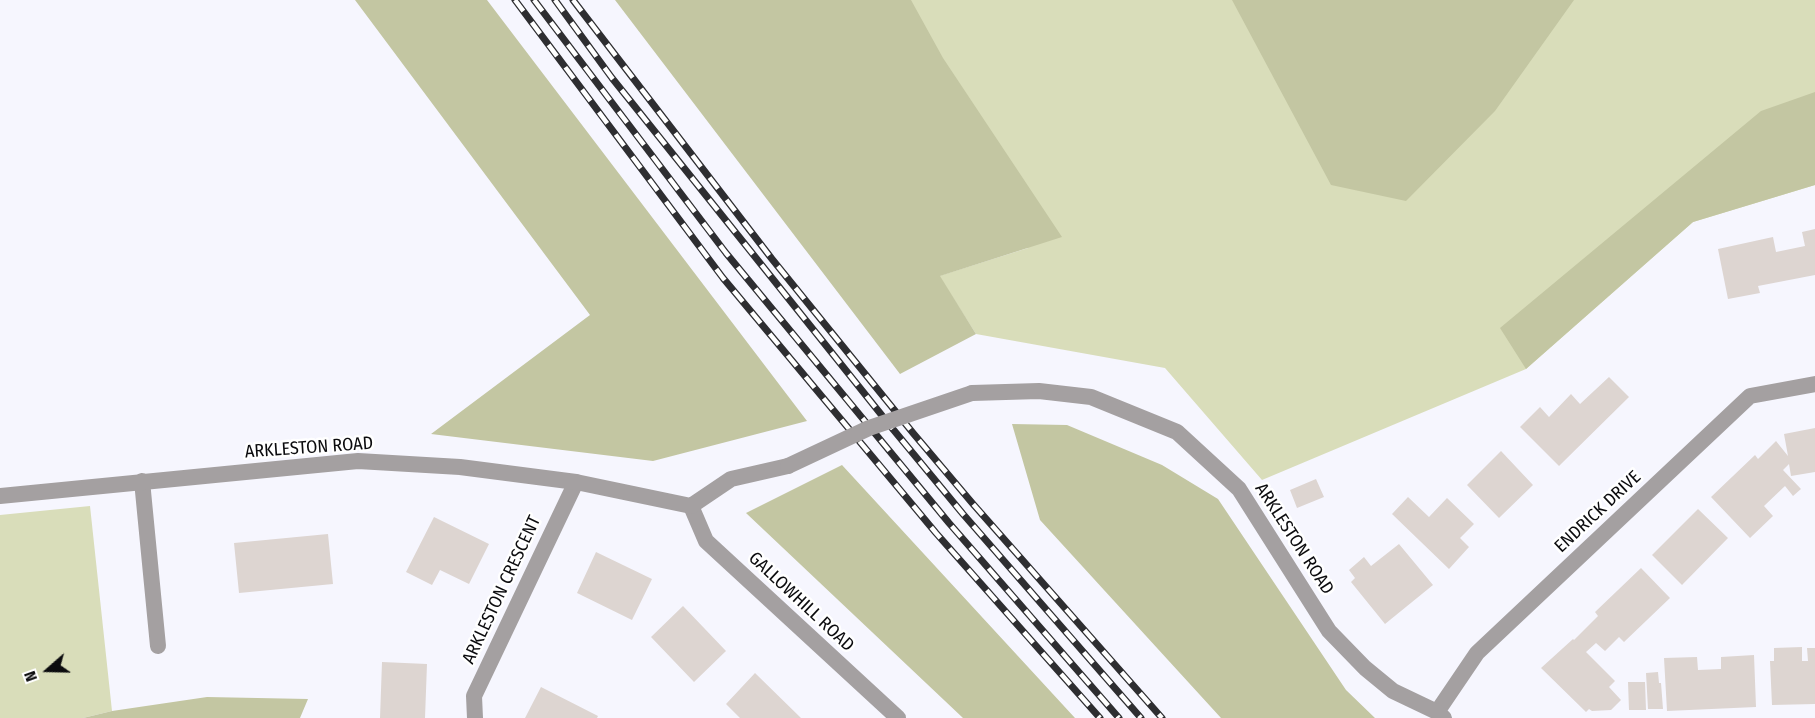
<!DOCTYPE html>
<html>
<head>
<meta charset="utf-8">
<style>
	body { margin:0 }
	#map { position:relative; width:1815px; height:718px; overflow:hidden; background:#f6f6fe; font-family:"Fira Sans Condensed",sans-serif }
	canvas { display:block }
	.north { position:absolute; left:18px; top:640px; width:60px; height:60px; -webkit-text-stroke:4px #fff; paint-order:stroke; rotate:250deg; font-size:16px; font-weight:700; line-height:24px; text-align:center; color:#0b0b0e }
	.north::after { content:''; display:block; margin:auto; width:21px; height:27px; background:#0b0b0e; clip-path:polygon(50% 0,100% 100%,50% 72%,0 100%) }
</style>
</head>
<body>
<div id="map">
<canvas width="1815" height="718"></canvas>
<div class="north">N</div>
</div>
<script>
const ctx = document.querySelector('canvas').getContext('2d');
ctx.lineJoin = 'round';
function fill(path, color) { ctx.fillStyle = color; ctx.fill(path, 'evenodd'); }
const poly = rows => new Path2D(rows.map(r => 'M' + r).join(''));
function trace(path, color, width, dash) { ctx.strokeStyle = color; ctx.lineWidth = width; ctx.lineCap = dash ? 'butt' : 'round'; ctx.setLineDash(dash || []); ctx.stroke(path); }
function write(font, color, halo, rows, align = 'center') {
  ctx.font = font + ' "Fira Sans Condensed",sans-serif'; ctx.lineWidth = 5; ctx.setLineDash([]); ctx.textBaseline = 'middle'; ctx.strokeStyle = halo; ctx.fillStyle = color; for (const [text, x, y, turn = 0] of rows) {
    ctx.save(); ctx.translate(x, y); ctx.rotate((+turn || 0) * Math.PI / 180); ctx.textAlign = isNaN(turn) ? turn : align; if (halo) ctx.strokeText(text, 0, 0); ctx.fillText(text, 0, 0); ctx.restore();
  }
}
fill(poly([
	[865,0,1815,0,1815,185,1693,222,1526,369,1262,480,1165,368,976,334,939,276,1028,248],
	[90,506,112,711,83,718,0,718,0,515]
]), '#d9ddba');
fill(poly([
	[355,0,487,0,807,421,653,461,431,434,590,315],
	[615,0,911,0,943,58,1062,237,940,276,976,334,900,374],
	[1232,0,1574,0,1495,111,1406,201,1331,185],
	[1815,92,1815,185,1693,222,1526,369,1500,328,1761,111],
	[1012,424,1067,425,1162,465,1218,499,1346,690,1375,718,1221,718,1040,520],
	[842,465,1075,718,963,718,746,513],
	[207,697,308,699,300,718,83,718,112,711]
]), '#c3c6a2');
fill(poly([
	[1815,229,1815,275,1758,286,1760,293,1728,299,1718,249,1773,237,1776,252,1805,246,1802,232],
	[1609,377,1629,397,1559,466,1520,427,1540,407,1549,417,1571,394,1580,404],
	[1815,428,1815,472,1791,476,1789,464,1783,470,1801,489,1793,496,1785,486,1764,506,1773,516,1750,538,1711,497,1755,455,1758,459,1776,441,1788,456,1784,434],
	[1501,451,1533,485,1499,518,1467,485],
	[1316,479,1324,497,1297,508,1290,490],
	[1408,497,1429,517,1447,498,1474,524,1460,538,1469,547,1449,569,1392,514],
	[1698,509,1728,538,1682,585,1652,555],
	[434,517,489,544,469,584,440,570,432,585,406,572],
	[328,534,333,584,239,593,234,543],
	[1399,544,1433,585,1385,624,1351,582,1355,578,1349,570,1364,557,1371,566],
	[596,552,652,579,632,620,577,593],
	[1641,568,1670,598,1624,642,1619,637,1605,651,1596,643,1586,652,1615,681,1609,687,1621,700,1611,710,1592,711,1589,709,1586,712,1541,668,1573,639,1574,640,1598,616,1595,612],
	[683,606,726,651,694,682,651,637],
	[1802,647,1802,661,1808,661,1807,648,1815,648,1815,704,1772,705,1770,661,1774,661,1774,648],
	[1754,655,1756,707,1667,711,1664,658,1697,657,1698,670,1721,669,1721,657],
	[382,662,427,664,425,718,380,718],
	[1658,672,1659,683,1661,683,1663,709,1648,709,1646,673],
	[755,673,801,718,740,718,726,704],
	[1628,682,1645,682,1646,710,1629,710],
	[541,687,598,716,597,718,525,718]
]), '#ddd5d1');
trace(poly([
	[142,481,158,646]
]), '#a4a0a1', 16);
trace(poly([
	[691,506,706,541,898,718],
	[1437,712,1477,653,1750,396,1815,384],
	[475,718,474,696,576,482]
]), '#a4a0a1', 16);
trace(poly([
	[972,393,1039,391,1091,397,1177,432,1239,489,1329,631,1365,668,1393,691,1437,712,1444,718],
	[0,496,358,461,460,467,576,482,691,506,731,479,788,466]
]), '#a4a0a1', 16);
const rail = poly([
	[515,0,723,278,936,533,1100,718],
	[534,0,726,253,949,523,1119,718],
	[555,0,612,78,892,428,963,514,1141,718],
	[573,0,772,259,913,433,973,504,1162,718]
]);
trace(rail, '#2e2e31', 7);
trace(rail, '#fff', 4.5, [14]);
trace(poly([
	[788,466,869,428,972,393]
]), '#a4a0a1', 16);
write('18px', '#0b0b0e', '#fff', [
	["ARKLESTON ROAD",309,448,-4],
	["ENDRICK DRIVE",1598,512,-43],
	["ARKLESTON ROAD",1294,539,57],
	["ARKLESTON CRESCENT",502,590,-65],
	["GALLOWHILL ROAD",801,602,43]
]);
</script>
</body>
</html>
